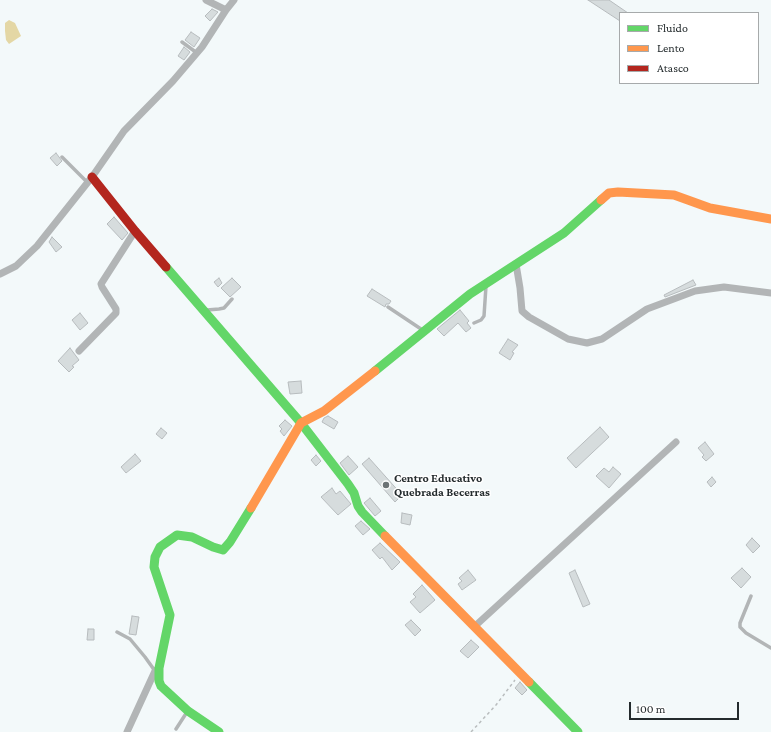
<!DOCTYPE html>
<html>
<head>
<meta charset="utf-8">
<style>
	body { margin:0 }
	#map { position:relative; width:771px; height:732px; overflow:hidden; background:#f3f9fa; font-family:"Crimson Pro",serif }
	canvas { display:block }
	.legend { position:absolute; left:619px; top:12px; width:140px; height:72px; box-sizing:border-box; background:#fff; border:1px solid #a7aaab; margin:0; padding:5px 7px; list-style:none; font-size:12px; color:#242b2d }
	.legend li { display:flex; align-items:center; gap:8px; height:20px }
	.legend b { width:20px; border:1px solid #a7aaab }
	.scale { position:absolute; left:629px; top:702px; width:110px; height:18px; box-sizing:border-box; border:2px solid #242b2d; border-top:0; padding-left:5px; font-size:12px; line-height:14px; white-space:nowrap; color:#242b2d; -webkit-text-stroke:3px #fff; paint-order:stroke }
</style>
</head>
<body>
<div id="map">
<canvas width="771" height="732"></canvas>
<ul class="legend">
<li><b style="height:5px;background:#63d668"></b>Fluido</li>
<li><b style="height:5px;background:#ff974d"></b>Lento</li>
<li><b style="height:5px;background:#b3261e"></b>Atasco</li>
</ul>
<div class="scale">100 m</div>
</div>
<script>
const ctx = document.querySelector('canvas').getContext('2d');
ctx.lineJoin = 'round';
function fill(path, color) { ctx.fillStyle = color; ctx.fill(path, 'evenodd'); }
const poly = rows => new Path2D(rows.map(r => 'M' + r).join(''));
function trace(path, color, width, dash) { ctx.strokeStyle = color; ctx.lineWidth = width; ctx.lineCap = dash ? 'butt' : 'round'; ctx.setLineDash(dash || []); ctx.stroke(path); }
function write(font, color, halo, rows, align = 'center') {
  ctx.font = font + ' "Crimson Pro",serif'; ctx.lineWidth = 3; ctx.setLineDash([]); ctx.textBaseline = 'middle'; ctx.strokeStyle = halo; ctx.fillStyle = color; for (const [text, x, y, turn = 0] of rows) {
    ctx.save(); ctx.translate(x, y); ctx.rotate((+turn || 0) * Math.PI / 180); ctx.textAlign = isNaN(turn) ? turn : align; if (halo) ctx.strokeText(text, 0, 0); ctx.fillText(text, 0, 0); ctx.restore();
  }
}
fill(poly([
	[9,20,15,23,21,36,9,44,6,40,5,31,5,23]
]), '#e4d7a5');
const building = poly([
	[588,0,609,0,628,13,620,13,620,21,588,0],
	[212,9,218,12,210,21,205,16,212,9],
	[191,32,200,38,194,47,185,40,191,32],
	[184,47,190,52,184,60,178,56,184,47],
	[56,153,62,161,57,166,50,158,56,153],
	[114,217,128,233,122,240,107,224,114,217],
	[52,237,62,247,56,252,49,242,52,237],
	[219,278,222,283,218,287,214,282,219,278],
	[232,278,241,287,230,297,221,288,232,278],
	[693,280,696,285,665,297,664,295,693,280],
	[372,289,391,301,389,304,386,304,385,307,367,296,372,289],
	[460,310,469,321,467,323,471,328,466,332,458,323,444,336,437,329,460,310],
	[80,313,88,323,80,330,72,320,80,313],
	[508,339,518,345,512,352,514,353,510,360,499,353,508,339],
	[70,348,79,360,72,366,74,367,69,372,58,361,70,348],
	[301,381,302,393,290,394,288,382,301,381],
	[328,416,338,422,334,429,322,422,324,418,328,416],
	[285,420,292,426,284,436,280,431,282,429,279,426,285,420],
	[600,427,609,437,576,468,567,458,600,427],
	[161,428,167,433,162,439,156,434,161,428],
	[705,442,714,454,706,461,702,457,704,455,698,448,705,442],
	[135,454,141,461,126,473,121,467,135,454],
	[316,455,321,461,316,466,311,460,316,455],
	[348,456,358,467,349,475,340,463,348,456],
	[369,458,402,495,395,502,362,464,369,458],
	[613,467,621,474,609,488,596,476,604,468,609,472,613,467],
	[712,477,716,482,711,487,707,482,712,477],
	[332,488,336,494,340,491,351,504,338,515,321,497,332,488],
	[370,498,381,511,375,516,364,503,370,498],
	[402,513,412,515,410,525,401,523,402,513],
	[361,521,370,529,363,535,355,526,361,521],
	[752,538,760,546,753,553,746,545,752,538],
	[380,543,400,562,392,570,382,557,380,559,372,550,380,543],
	[742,568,751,577,741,588,731,578,742,568],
	[468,570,476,580,462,590,458,584,462,581,459,578,468,570],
	[575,570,590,604,583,607,569,573,575,570],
	[422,585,435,600,420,613,410,602,416,597,413,594,422,585],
	[132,616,139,617,136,635,129,634,132,616],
	[411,620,421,630,415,636,405,625,411,620],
	[88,629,94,629,94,640,87,640,88,629],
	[471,640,479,647,468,658,460,651,471,640],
	[520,682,527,690,522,695,515,688,520,682]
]);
fill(building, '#d6dcdd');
trace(building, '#b7bcbe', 1);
trace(poly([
	[471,732,496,705,515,680]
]), '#b9bdbe', 1.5, [3, 3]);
trace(poly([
	[182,42,197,53],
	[62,157,88,183],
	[388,307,424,331],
	[207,310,219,309,224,308,232,299],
	[474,323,481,320,484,316,486,286],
	[751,596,740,623,740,627,746,633,771,648],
	[117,632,130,639,145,657,155,671],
	[176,729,187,712]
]), '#b2b5b6', 3.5);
trace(poly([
	[206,0,226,10],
	[516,264,520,288,522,311,529,317,568,339,587,343,602,339,647,309,695,291,724,287,771,293],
	[0,274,16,266,37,246,92,177,124,131,173,81,202,47,226,10,234,0],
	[79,351,116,313,116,309,102,287,101,284,135,231],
	[474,627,676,442],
	[127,732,155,671,159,668]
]), '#b2b5b6', 7);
trace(poly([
	[166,267,301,423,348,484,354,493,358,506,362,512,385,536],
	[375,371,470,294,564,233,601,200],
	[529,682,578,732],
	[219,732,188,711,161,686,159,681,159,668,170,615,154,567,155,557,160,547,177,535,192,537,213,547,223,550,230,542,251,508]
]), '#63d668', 9);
trace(poly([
	[601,200,609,193,618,192,674,195,710,208,771,219],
	[251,508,301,423,324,411,375,371],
	[385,536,529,682]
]), '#ff974d', 9);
trace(poly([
	[92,177,135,231,166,267]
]), '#b3261e', 9);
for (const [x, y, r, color] of [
	[386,485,4,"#6c7375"]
]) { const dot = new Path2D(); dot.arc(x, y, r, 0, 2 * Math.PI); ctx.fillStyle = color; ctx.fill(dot); trace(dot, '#fff', 1.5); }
write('bold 12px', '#242b2d', '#fff', [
	["Centro Educativo",394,478],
	["Quebrada Becerras",394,492]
], 'left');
</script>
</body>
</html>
